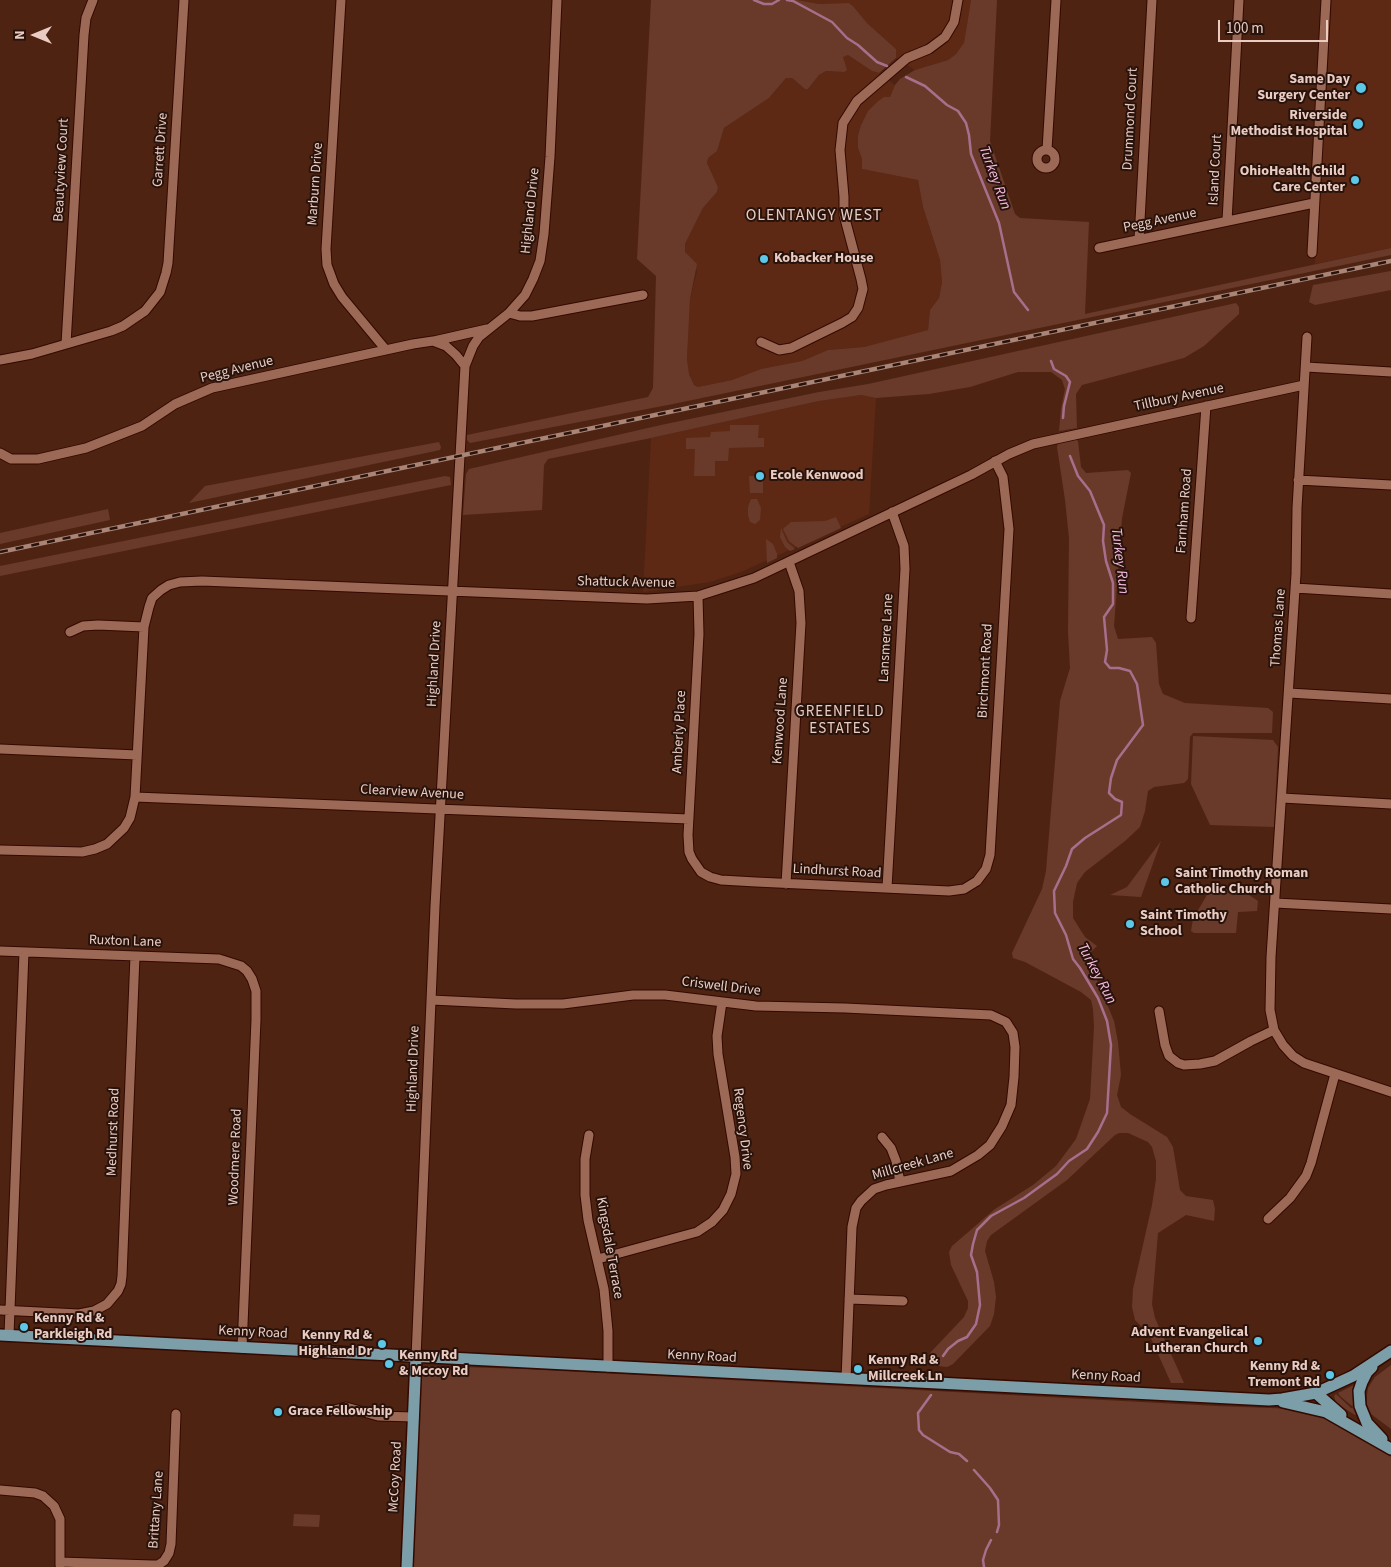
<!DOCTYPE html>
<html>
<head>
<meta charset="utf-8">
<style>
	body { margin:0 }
	#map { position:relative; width:1391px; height:1567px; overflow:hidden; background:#4f2312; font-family:"Source Sans 3",sans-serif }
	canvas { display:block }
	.north { position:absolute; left:10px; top:10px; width:50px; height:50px; -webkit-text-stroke:4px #28130c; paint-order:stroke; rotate:270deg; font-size:14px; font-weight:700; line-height:20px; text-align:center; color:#eaccc2 }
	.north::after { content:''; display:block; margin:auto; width:18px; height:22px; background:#eaccc2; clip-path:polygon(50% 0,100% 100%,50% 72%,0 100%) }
	.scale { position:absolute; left:1218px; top:20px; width:110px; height:22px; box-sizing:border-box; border:2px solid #eaccc2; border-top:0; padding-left:6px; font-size:15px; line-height:18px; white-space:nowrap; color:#eaccc2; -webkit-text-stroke:4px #28130c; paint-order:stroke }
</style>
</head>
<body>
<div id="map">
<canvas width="1391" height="1567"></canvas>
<div class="north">N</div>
<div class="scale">100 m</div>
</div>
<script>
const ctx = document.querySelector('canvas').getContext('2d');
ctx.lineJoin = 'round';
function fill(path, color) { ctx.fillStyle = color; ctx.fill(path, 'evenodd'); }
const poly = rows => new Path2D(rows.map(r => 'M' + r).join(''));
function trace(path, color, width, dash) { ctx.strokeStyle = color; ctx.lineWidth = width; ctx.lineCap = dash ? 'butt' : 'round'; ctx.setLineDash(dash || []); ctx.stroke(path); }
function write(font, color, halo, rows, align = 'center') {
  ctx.font = font + ' "Source Sans 3",sans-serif'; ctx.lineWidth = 4; ctx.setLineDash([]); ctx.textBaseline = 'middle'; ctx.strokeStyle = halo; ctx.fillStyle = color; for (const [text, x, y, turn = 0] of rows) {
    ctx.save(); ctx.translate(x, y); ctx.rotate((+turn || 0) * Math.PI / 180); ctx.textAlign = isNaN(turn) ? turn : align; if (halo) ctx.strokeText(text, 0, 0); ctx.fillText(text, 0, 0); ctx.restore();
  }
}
fill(poly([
	[797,0,971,0,964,44,956,54,948,60,915,70,896,58,896,49,867,23,853,6,849,3,819,4],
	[1332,0,1391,0,1391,248,1315,264],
	[848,55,872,71,879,73,895,85,890,97,877,102,868,111,861,125,858,148,862,159,862,169,918,180,923,207,940,260,942,282,939,298,930,310,928,330,864,347,828,350,802,361,761,369,732,380,698,387,694,385,689,374,687,359,690,299,697,271,684,252,685,244,703,208,717,192,718,187,707,163,708,158,717,150,724,128,769,98,786,78,792,78,805,89,808,89,819,75,826,71,844,72,843,56],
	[861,395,876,398,869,514,741,572,710,582,643,592,651,438,819,401]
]), '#5d2915');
fill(poly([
	[651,0,797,0,819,4,849,3,853,6,867,23,896,49,896,58,879,73,872,71,848,55,843,57,847,70,844,72,826,71,819,75,808,89,805,89,792,78,786,78,769,98,724,128,717,151,708,158,707,163,718,187,717,192,703,208,685,244,685,252,697,264,690,299,687,359,689,374,694,385,698,387,732,380,761,369,802,361,828,350,864,347,928,330,930,310,939,298,942,282,940,260,923,207,918,180,862,169,862,159,858,148,858,136,861,125,868,111,877,102,884,97,890,97,895,85,900,79,915,70,948,60,956,54,964,43,971,0,997,0,990,141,1015,214,1020,218,1089,222,1085,314,1391,248,1391,255,673,404,470,443,467,440,467,435,648,397,653,388,656,276,637,259],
	[1391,271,1391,290,1315,305,1309,302,1313,285],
	[1236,303,1239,307,1239,314,1204,346,1184,358,1082,385,1076,394,1077,428,1059,431,1061,409,1065,389,1062,380,1051,372,1018,372,970,387,929,394,876,398,861,395,819,401,651,438,548,459,544,465,542,510,463,515,466,474,469,469,661,425,819,392,868,384],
	[730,425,759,425,758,438,764,438,764,447,729,448,728,461,715,461,715,476,694,476,695,449,686,449,686,438,710,437,711,432,730,431],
	[1074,438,1078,441,1081,467,1086,473,1128,470,1131,473,1122,518,1114,626,1118,639,1152,637,1156,643,1159,684,1163,694,1185,703,1268,708,1273,712,1272,733,1193,733,1190,737,1188,779,1184,783,1154,787,1148,791,1145,811,1140,827,1125,841,1085,872,1077,883,1073,902,1073,918,1085,937,1097,946,1087,956,1114,1021,1118,1042,1121,1075,1117,1095,1121,1107,1130,1114,1167,1137,1173,1147,1180,1190,1186,1196,1213,1200,1215,1209,1214,1221,1186,1215,1158,1233,1152,1304,1155,1318,1184,1383,1171,1383,1149,1334,1135,1320,1132,1307,1133,1289,1152,1205,1156,1179,1156,1161,1152,1147,1148,1142,1128,1133,1119,1133,1115,1135,1067,1180,991,1235,987,1241,985,1251,994,1282,996,1297,994,1314,990,1326,953,1364,947,1367,930,1365,927,1361,930,1353,964,1317,968,1308,968,1301,951,1265,949,1252,952,1246,995,1209,1033,1185,1056,1166,1076,1139,1090,1099,1094,1027,1093,1009,1091,1000,1081,992,1025,962,1013,958,1012,953,1042,889,1046,871,1060,701,1070,668,1068,632,1069,538,1065,500,1057,447,1059,440],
	[439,442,441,447,440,450,189,503,205,486],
	[445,476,450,477,451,485,0,576,0,566],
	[749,476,763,476,763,493,750,493],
	[751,499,757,499,761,508,760,520,755,524,750,522,748,515,748,507],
	[108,509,110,520,0,544,0,533],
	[836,517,841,528,798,548,789,541,783,529,791,522,825,521],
	[781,528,787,542,795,549,790,551,785,547,780,537],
	[766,539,773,544,777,554,777,558,767,563],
	[1193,736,1273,740,1278,747,1274,827,1210,825,1191,784],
	[1161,841,1141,897,1110,895,1127,887],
	[1211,888,1243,891,1258,901,1257,911,1238,912,1236,933,1194,933,1191,931,1193,919],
	[1391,1365,1391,1429,1371,1414,1367,1405,1367,1395,1368,1388,1375,1377],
	[429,1366,524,1369,1216,1406,1297,1409,1317,1413,1347,1427,1391,1457,1391,1567,413,1567,421,1378,423,1370],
	[1356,1384,1355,1405,1352,1406,1340,1396,1338,1393],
	[1336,1394,1351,1408,1356,1407,1357,1415,1355,1415,1336,1403,1334,1396],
	[294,1514,320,1515,319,1527,293,1526]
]), '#693a29');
trace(poly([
	[754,0,764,4,772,4,779,0],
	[787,0,793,1,832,22,847,38,858,45,877,62,887,66],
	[906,77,925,86,947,105,958,111,966,123,969,135,971,154,999,223,1014,292,1028,310],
	[1051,361,1054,369,1066,376,1070,382,1064,406,1063,418],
	[943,1356,948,1349,958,1341,967,1337,976,1324,980,1305,977,1272,971,1255,973,1244,977,1230,991,1216,1024,1198,1057,1174,1069,1161,1087,1149,1098,1132,1107,1113,1111,1045,1107,1021,1098,998,1080,968,1073,959,1066,935,1055,913,1054,891,1066,866,1072,849,1085,838,1121,815,1122,802,1115,799,1109,793,1111,778,1117,760,1143,725,1137,684,1130,671,1119,668,1110,668,1105,662,1107,650,1104,617,1113,604,1113,583,1106,561,1103,541,1104,525,1090,491,1078,476,1070,456],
	[931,1395,918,1413,919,1430,923,1435,950,1452,959,1454,967,1461],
	[974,1470,990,1488,998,1500,999,1525,997,1532],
	[984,1567,983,1560,986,1550,991,1540]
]), '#a86f8d', 2.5);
const minor = poly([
	[341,0,326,249,327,265,334,284,342,297,386,350],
	[1047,150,1056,0],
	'1037 159a9 9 0 1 1 18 0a9 9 0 1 1-18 0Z',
	[1227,221,1239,0],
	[1139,239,1152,0],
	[1099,248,1314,203],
	[1312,253,1326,0],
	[509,313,520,316,532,316,643,295],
	[1307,337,1297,508,1296,574,1271,957,1270,1010,1274,1030,1283,1045,1293,1056,1304,1063,1391,1092],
	[434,341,487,329],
	[761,342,779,350,791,348,842,323,852,317,858,308,863,289,861,279,844,215,844,197,840,150,843,123,857,101,907,58,929,49,945,37,954,22,958,0],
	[66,344,84,35,86,18,93,0],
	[0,360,32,354,111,331,123,326,145,311,160,292,166,273,168,263,184,0],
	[1306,367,1391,372],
	[0,453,11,459,38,459,86,448,142,426,175,404,212,388,413,344,433,341,446,346,456,355,465,366],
	[1298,480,1391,485],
	[1295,588,1391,594],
	[698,596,699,634,688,835,689,852,692,859,701,872,710,877,721,880,756,882,949,891,964,889,977,881,986,869,990,855,1009,529,1003,477,995,461],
	[1191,618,1206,406],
	[70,632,83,626,98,625,144,627],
	[1289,693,1391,699],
	[0,749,137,755],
	[135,797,689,819],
	[1282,798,1391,804],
	[0,850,82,852,95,849,107,844,124,828,130,818,135,797,144,627,149,607,152,598,161,590,169,585,180,582,202,581,647,599,698,596,754,578,971,475,1009,454,1033,444,1304,385],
	[786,884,801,623,799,591,789,562],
	[887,888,905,569,904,546,892,512],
	[1275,903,1391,909],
	[0,951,219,959,241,966,247,971,252,979,256,991,256,1020,242,1348],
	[431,1000,516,1004,563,1004,633,995,665,995,756,1006,845,1008,991,1015,1006,1022,1013,1033,1015,1047,1014,1077,1011,1105,1002,1126,990,1145,978,1155,951,1171,886,1185,874,1189,861,1201,856,1208,852,1227,846,1379],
	[1159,1011,1165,1045,1169,1056,1178,1063,1184,1065,1200,1064,1215,1061,1251,1041,1274,1030],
	[589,1135,585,1159,585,1195,588,1220,604,1289,608,1331,608,1367],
	[882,1137,891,1148,896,1161,900,1182],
	[1268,1219,1290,1198,1306,1176,1311,1163,1335,1074],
	[598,1259,697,1232,712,1222,723,1210,731,1194,736,1174,735,1157,718,1054,717,1036,722,1002],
	[849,1299,903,1301],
	[0,1310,79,1314,94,1311,107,1304,118,1291,121,1284,122,1276,135,956],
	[9,1335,24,952],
	[416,1357,435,906,465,366,473,346,479,337,509,313,525,295,533,279,540,261,544,234,550,157,557,0],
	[330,1411,346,1407,378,1416,414,1417],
	[0,1490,35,1493,43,1496,54,1506,60,1519,60,1565],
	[60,1562,152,1565,158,1565,164,1561,169,1553,171,1544,176,1414]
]);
const major = poly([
	[0,1335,1269,1400,1282,1399,1316,1393,1353,1376,1391,1351],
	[1372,1367,1367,1372,1362,1382,1359,1391,1360,1406,1367,1423,1382,1439],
	[1316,1393,1341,1415],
	[1283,1402,1326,1412,1391,1449],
	[407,1567,416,1357]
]);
trace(minor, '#330900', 11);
trace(major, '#330900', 14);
trace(minor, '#9c6956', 9);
trace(major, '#7c9ea8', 11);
const rail = poly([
	[0,552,1391,261]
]);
trace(rail, '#a98578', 4.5);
trace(rail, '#28130c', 2.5, [8]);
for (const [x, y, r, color] of [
	[1361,88,6,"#5cc7e7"],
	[1358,124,6,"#5cc7e7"],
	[1355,180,5,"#5cc7e7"],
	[764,259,5,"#5cc7e7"],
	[760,476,5,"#5cc7e7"],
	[1165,882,5,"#5cc7e7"],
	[1130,924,5,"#5cc7e7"],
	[24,1327,5,"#5cc7e7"],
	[1258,1341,5,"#5cc7e7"],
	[382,1344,5,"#5cc7e7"],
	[389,1364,5,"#5cc7e7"],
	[858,1369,5,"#5cc7e7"],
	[1330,1375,5,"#5cc7e7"],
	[278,1412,5,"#5cc7e7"]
]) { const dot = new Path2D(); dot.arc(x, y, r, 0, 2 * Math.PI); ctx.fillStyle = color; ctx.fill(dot); trace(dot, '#28130c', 2); }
write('bold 14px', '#eaccc2', '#28130c', [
	["Same Day",1350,80,"right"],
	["Surgery Center",1350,96,"right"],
	["Riverside",1347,116,"right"],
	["Methodist Hospital",1347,132,"right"],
	["OhioHealth Child",1345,172,"right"],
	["Care Center",1345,188,"right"],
	["Kobacker House",774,259],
	["Ecole Kenwood",770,476],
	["Saint Timothy Roman",1175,874],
	["Catholic Church",1175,890],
	["Saint Timothy",1140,916],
	["School",1140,932],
	["Kenny Rd &",34,1319],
	["Parkleigh Rd",34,1335],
	["Advent Evangelical",1248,1333,"right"],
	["Lutheran Church",1248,1349,"right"],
	["Kenny Rd &",372,1336,"right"],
	["Highland Dr",372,1352,"right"],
	["Kenny Rd",399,1356],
	["& Mccoy Rd",399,1372],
	["Kenny Rd &",868,1361],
	["Millcreek Ln",868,1377],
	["Kenny Rd &",1320,1367,"right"],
	["Tremont Rd",1320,1383,"right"],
	["Grace Fellowship",288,1412]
], 'left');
write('14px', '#eaccc2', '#28130c', [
	["Drummond Court",1131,119,-87],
	["Garrett Drive",161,150,-86],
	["Beautyview Court",62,170,-87],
	["Island Court",1216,170,-87],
	["Marburn Drive",316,184,-86],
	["Highland Drive",531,211,-84],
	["Pegg Avenue",1160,221,-12],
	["Pegg Avenue",237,370,-14],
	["Tillbury Avenue",1179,398,-12],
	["Farnham Road",1185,511,-86],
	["Shattuck Avenue",626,583,1],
	["Thomas Lane",1279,628,-86],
	["Lansmere Lane",887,638,-87],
	["Highland Drive",435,664,-87],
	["Birchmont Road",986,671,-87],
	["Kenwood Lane",781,721,-86],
	["Amberly Place",680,732,-87],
	["Clearview Avenue",412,793,3],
	["Lindhurst Road",837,872,3],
	["Ruxton Lane",125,942,2],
	["Criswell Drive",721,987,7],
	["Highland Drive",414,1069,-88],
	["Regency Drive",742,1129,83],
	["Medhurst Road",114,1132,-88],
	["Woodmere Road",236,1157,-88],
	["Millcreek Lane",913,1165,-16],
	["Kingsdale Terrace",609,1248,80],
	["Kenny Road",253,1333,3],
	["Kenny Road",702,1357,3],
	["Kenny Road",1106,1377,3],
	["McCoy Road",396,1477,-87],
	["Brittany Lane",157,1510,-86]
]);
write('italic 15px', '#f5bae0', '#28130c', [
	["Turkey Run",994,178,70],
	["Turkey Run",1119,561,83],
	["Turkey Run",1096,974,62]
]);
ctx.letterSpacing = '1px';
write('15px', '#eaccc2', '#28130c', [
	["GREENFIELD",840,713],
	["ESTATES",840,730]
]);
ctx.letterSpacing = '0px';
ctx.letterSpacing = '1px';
write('16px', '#eaccc2', '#28130c', [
	["OLENTANGY WEST",814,216]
]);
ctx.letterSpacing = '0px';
</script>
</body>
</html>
